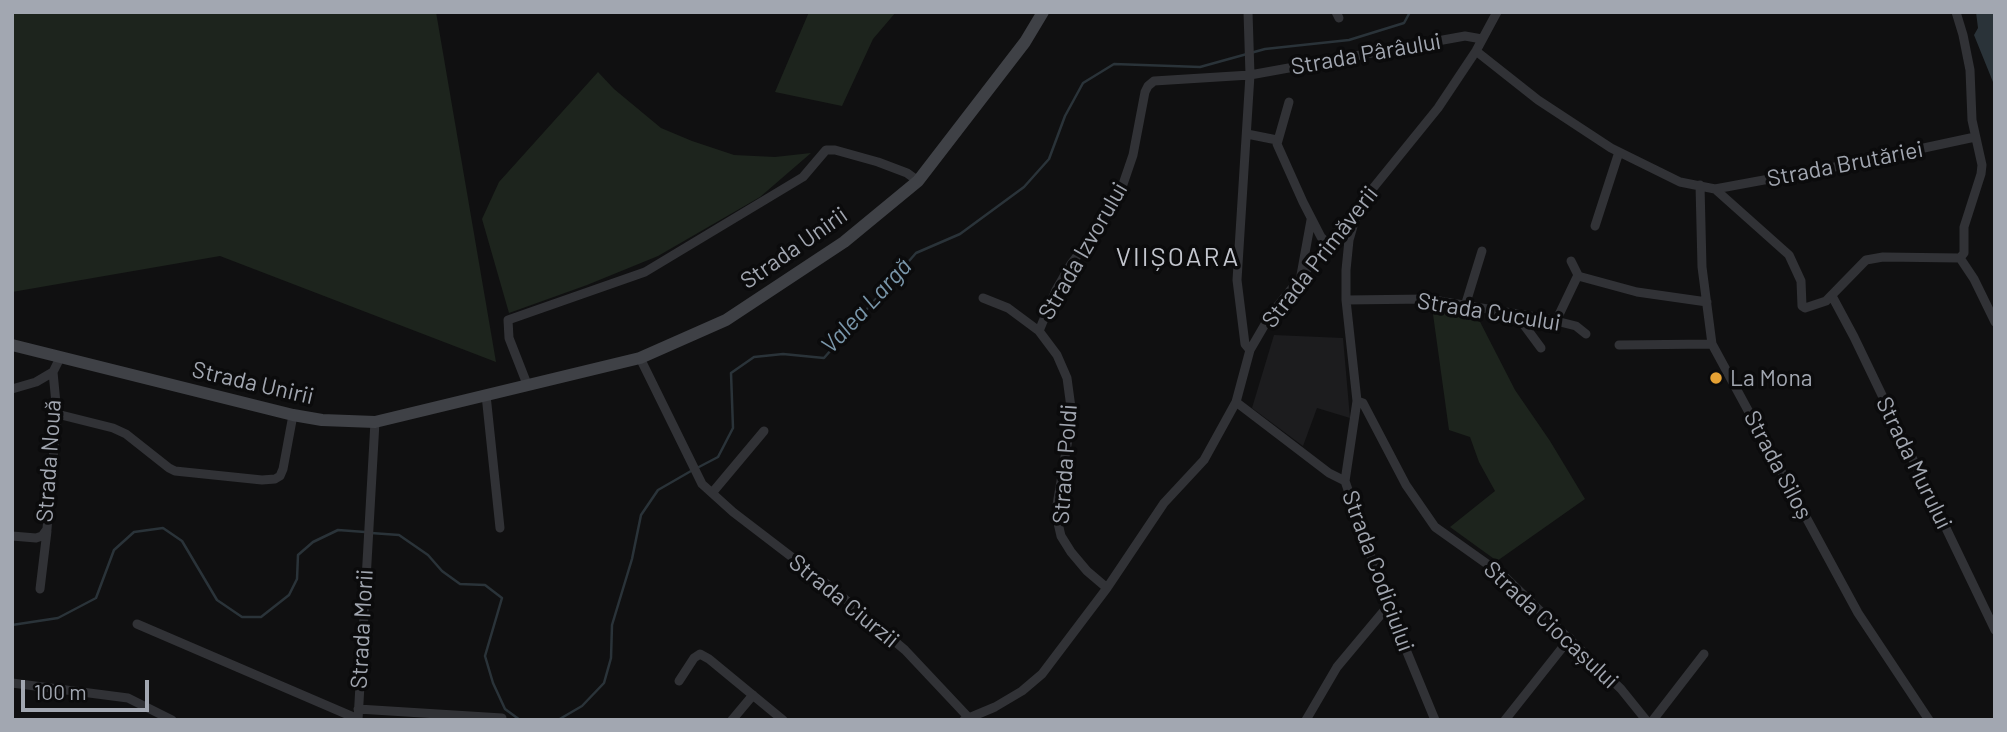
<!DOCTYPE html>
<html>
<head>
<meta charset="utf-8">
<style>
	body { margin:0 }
	#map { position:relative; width:2007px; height:732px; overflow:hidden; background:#101011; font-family:Barlow,sans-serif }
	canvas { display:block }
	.frame { position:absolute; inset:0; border:14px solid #a2a7b1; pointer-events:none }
	.scale { position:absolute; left:21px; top:680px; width:128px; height:32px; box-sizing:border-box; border:4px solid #a2a7b1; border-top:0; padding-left:9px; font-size:21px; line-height:24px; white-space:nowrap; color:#a2a7b1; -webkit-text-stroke:5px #0b0b0c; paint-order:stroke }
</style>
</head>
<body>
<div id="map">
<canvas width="2007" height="732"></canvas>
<div class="frame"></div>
<div class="scale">100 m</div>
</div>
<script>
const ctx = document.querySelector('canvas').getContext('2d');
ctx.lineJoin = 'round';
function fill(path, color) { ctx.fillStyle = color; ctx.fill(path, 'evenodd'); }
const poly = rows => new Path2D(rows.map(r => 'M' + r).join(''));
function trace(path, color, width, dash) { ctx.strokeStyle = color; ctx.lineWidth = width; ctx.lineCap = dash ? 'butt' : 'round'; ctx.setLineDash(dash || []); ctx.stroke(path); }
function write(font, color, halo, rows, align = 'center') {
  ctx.font = font + ' Barlow,sans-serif'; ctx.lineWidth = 7; ctx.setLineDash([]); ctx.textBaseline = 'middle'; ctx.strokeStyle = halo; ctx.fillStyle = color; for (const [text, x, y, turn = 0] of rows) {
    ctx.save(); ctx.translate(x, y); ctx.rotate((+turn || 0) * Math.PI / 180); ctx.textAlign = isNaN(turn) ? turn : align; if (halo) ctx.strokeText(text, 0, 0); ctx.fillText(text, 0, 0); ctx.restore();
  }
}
fill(poly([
	[1274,335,1343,338,1350,418,1317,408,1303,446,1252,408]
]), '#1c1c1e');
fill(poly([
	[12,12,436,12,496,362,220,256,12,292],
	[809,12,896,12,873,39,842,106,775,92],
	[598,72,614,89,661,128,692,141,734,155,775,157,811,153,760,197,658,256,587,285,509,313,482,219,499,182],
	[1432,307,1476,314,1515,390,1550,441,1585,499,1497,561,1450,527,1495,491,1479,462,1470,437,1449,430]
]), '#1d241d');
fill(poly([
	[1976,12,1995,12,1995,87,1974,35,1978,28]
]), '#2a3339');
trace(poly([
	[697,468,718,457,733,428,731,373,754,357,783,354,824,358,916,253,960,234,1024,187,1049,159,1065,116,1083,83,1114,64,1200,67,1265,49,1349,40,1404,23,1410,12],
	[371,533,399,535,428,555,442,571,460,584,485,585,502,598,485,656,493,683,505,709,520,720],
	[12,625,58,618,96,598,114,550,134,532,163,528,182,541,217,600,242,617,261,617,289,595,297,579,298,555,313,542,338,530,365,532],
	[558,720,582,706,604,683,611,658,612,625,632,559,641,515,658,490,691,471]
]), '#2a3339', 2.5);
trace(poly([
	[1248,12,1250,75,1237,280,1245,344,1250,350],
	[1336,12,1339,18],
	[1956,12,1963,35,1970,70,1972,120,1982,165,1981,174,1964,227,1964,253,1960,258],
	[1476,51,1538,100,1611,148,1680,182,1715,189,1789,255,1801,281,1802,306,1805,308,1826,301,1866,260,1883,257,1960,258],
	[1289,102,1277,144,1303,202,1321,237,1328,244],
	[1247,134,1277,140],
	[1700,185,1702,267,1712,344,1858,613,1929,720],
	[1715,189,1840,166,1975,137],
	[1355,211,1356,216,1349,240,1346,270,1346,300,1357,401,1345,481,1388,606,1435,720],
	[1595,226,1619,152],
	[1960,258,1974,279,1995,322],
	[1301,275,1311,220],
	[1578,276,1637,292,1707,302],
	[1832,296,1854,337,1995,630],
	[983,298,1008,308,1039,331,1057,355,1067,378,1072,415,1057,505,1058,523,1061,536,1071,552,1087,571,1107,588],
	[1346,300,1427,299,1548,319,1576,326,1586,334],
	[1465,306,1482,251],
	[1521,315,1524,325,1541,348],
	[1556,321,1578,275,1571,261],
	[1039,331,1056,290,1071,264,1097,230,1120,193,1133,155,1145,92,1148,86,1154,81,1250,75,1465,36,1482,39],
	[1619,345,1712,344],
	[640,358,702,484,733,512,827,584,905,650,969,718],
	[527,384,509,338,508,320,645,272,803,177,826,150,835,150,878,162,907,173,918,181],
	[12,389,36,382,53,372],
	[486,395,500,528],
	[1357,401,1363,403,1406,485,1435,527,1504,576,1621,689,1646,720],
	[1236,402,1329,473,1345,481],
	[57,414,113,428,126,434,169,468,175,471,262,480,275,479,280,476,283,469,293,415],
	[712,493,764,431],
	[12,536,36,538,42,536,47,529,57,414,53,372,60,358],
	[40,589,47,531],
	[137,624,358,719],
	[679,681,694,658,700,654,709,659,783,720],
	[12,683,128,698,172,720],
	[358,709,502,718],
	[358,720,375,422],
	[732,720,753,695],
	[964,720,995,707,1022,691,1042,674,1107,588,1164,503,1204,460,1236,402,1250,350,1271,314,1438,108,1476,51,1497,12],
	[1306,720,1337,667,1388,606],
	[1505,720,1570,638],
	[1653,720,1704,654]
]), '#313236', 9);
trace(poly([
	[12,345,293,415,322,420,375,422,640,358,726,320,844,242,918,181,1025,42,1043,12]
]), '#3f4146', 12);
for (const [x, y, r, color] of [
	[1716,378,7,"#e5a134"]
]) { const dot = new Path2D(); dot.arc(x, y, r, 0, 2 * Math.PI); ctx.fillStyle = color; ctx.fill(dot); trace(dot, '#0b0b0c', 2.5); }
write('23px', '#a2a7b1', '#0b0b0c', [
	["Strada Pârâului",1366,54,-10],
	["Strada Brutăriei",1845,164,-11],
	["Strada Unirii",794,248,-35],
	["Strada Izvorului",1083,251,-60],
	["Strada Primăverii",1320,257,-52],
	["Strada Cucului",1489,312,9],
	["Strada Unirii",253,383,13],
	["Strada Nouă",49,461,-86],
	["Strada Murului",1914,463,64],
	["Strada Poldi",1065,464,-86],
	["Strada Siloș",1778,465,62],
	["Strada Codiciului",1378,571,70],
	["Strada Ciurzii",844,601,39],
	["Strada Ciocașului",1551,625,43],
	["Strada Morii",362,629,-87]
]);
write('23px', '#a2a7b1', '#0b0b0c', [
	["La Mona",1730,378]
], 'left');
write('italic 24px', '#7a97ab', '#0b0b0c', [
	["Valea Largă",866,306,-47]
]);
ctx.letterSpacing = '2px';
write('26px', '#c3c6ce', '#0b0b0c', [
	["VIIȘOARA",1178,257]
]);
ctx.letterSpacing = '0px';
</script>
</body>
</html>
